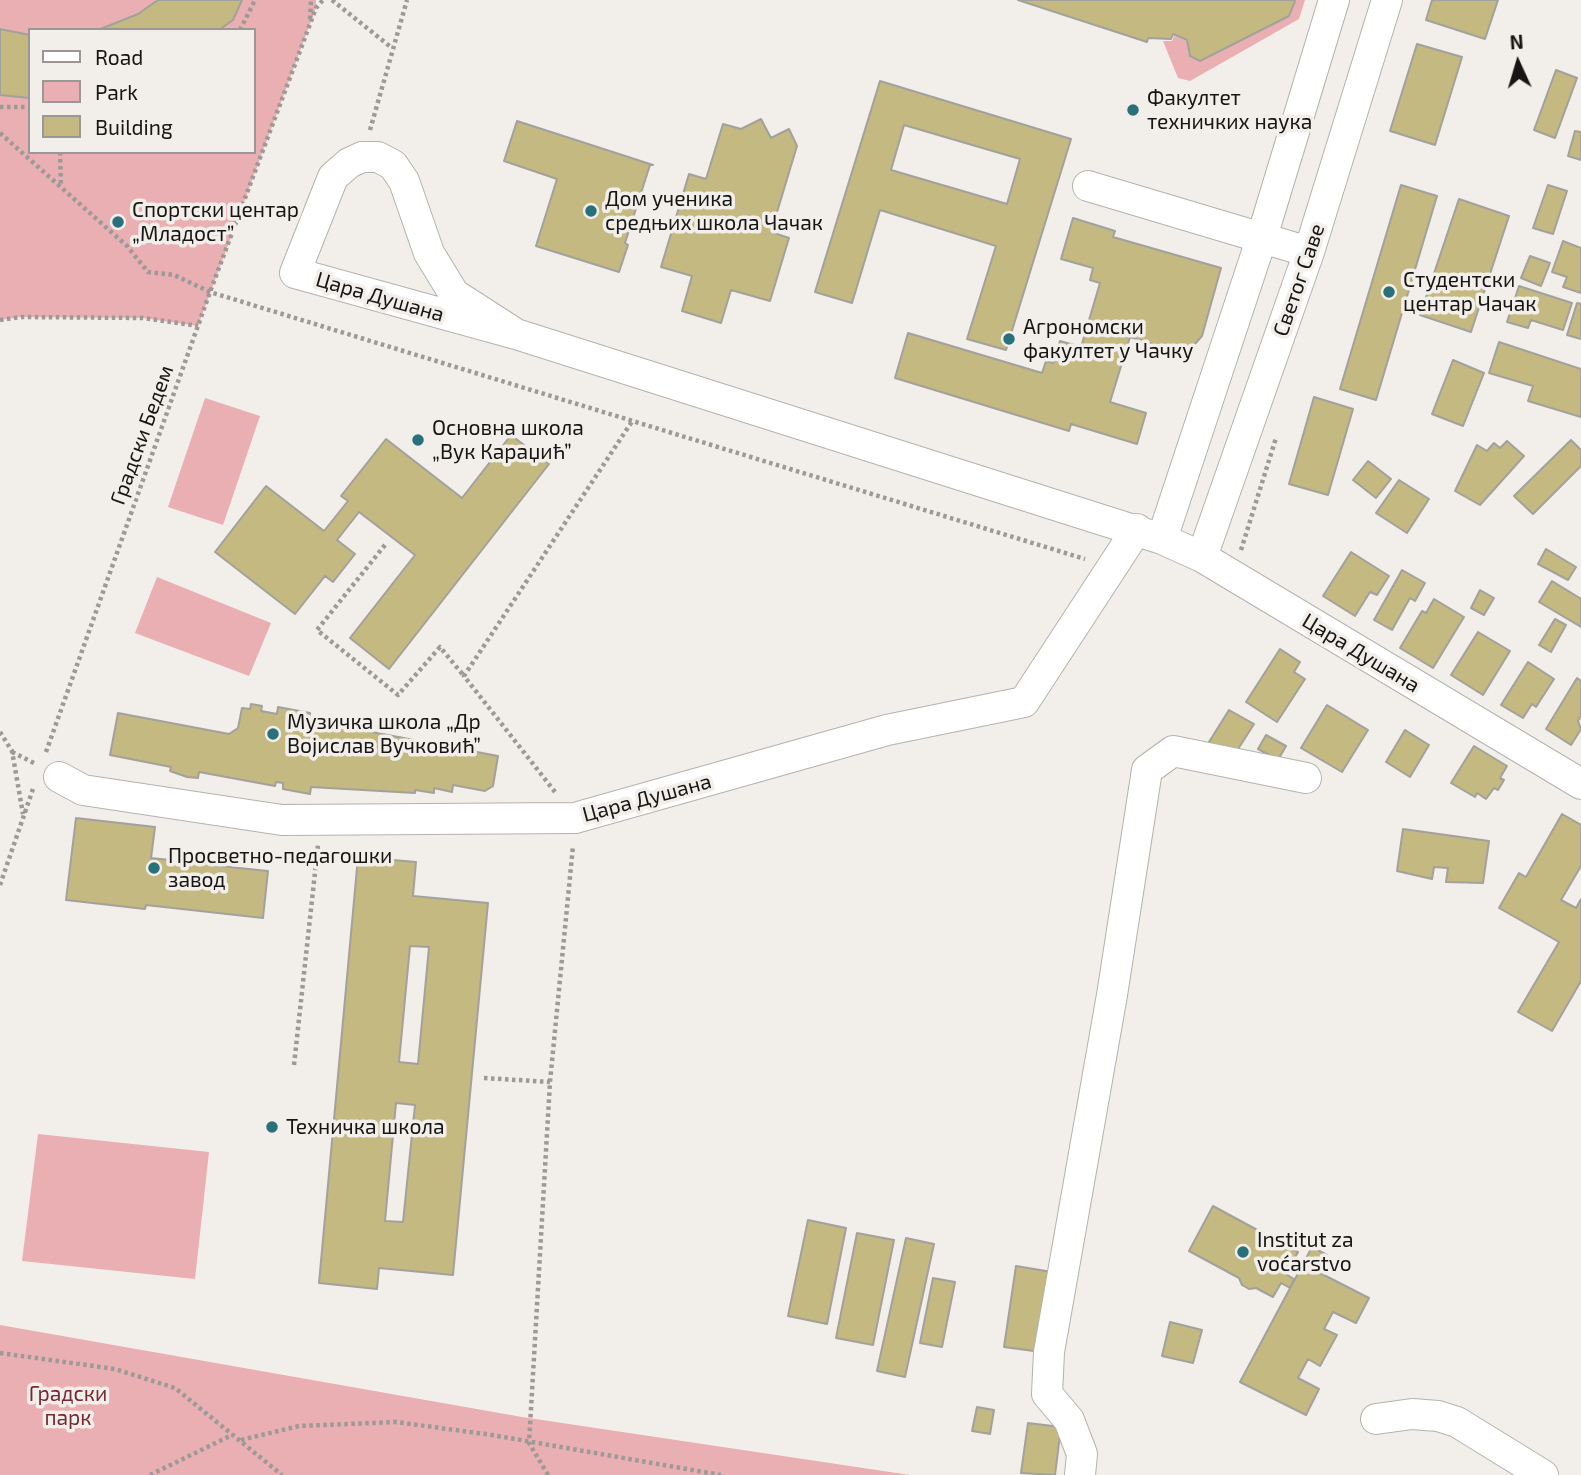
<!DOCTYPE html>
<html>
<head>
<meta charset="utf-8">
<style>
	body { margin:0 }
	#map { position:relative; width:1581px; height:1475px; overflow:hidden; background:#f2eeea; font-family:"Exo 2",sans-serif }
	canvas { display:block }
	.legend { position:absolute; left:28px; top:28px; width:228px; height:126px; box-sizing:border-box; background:#f2eeea; border:2px solid #9a9794; margin:0; padding:9px 12px; list-style:none; font-size:21px; color:#161514 }
	.legend li { display:flex; align-items:center; gap:14px; height:35px }
	.legend b { width:35px; border:2px solid #9a9794 }
	.north { position:absolute; left:1483px; top:28px; width:70px; height:70px; -webkit-text-stroke:5px #f2eeea; paint-order:stroke; rotate:356deg; font-size:19px; font-weight:700; line-height:28px; text-align:center; color:#161514 }
	.north::after { content:''; display:block; margin:auto; width:24px; height:32px; background:#161514; clip-path:polygon(50% 0,100% 100%,50% 72%,0 100%) }
</style>
</head>
<body>
<div id="map">
<canvas width="1581" height="1475"></canvas>
<ul class="legend">
<li><b style="height:9px;background:#fff"></b>Road</li>
<li><b style="height:19px;background:#eaafb2"></b>Park</li>
<li><b style="height:19px;background:#c4b980"></b>Building</li>
</ul>
<div class="north">N</div>
</div>
<script>
const ctx = document.querySelector('canvas').getContext('2d');
ctx.lineJoin = 'round';
function fill(path, color) { ctx.fillStyle = color; ctx.fill(path, 'evenodd'); }
const poly = rows => new Path2D(rows.map(r => 'M' + r).join(''));
function trace(path, color, width, dash) { ctx.strokeStyle = color; ctx.lineWidth = width; ctx.lineCap = dash ? 'butt' : 'round'; ctx.setLineDash(dash || []); ctx.stroke(path); }
function write(font, color, halo, rows, align = 'center') {
  ctx.font = font + ' "Exo 2",sans-serif'; ctx.lineWidth = 7; ctx.setLineDash([]); ctx.textBaseline = 'middle'; ctx.strokeStyle = halo; ctx.fillStyle = color; for (const [text, x, y, turn = 0] of rows) {
    ctx.save(); ctx.translate(x, y); ctx.rotate((+turn || 0) * Math.PI / 180); ctx.textAlign = isNaN(turn) ? turn : align; if (halo) ctx.strokeText(text, 0, 0); ctx.fillText(text, 0, 0); ctx.restore();
  }
}
fill(poly([
	[0,0,316,0,316,8,198,326,143,318,21,317,0,320],
	[30,30,254,30,254,152,30,152],
	[1295,0,1305,0,1299,19,1190,81,1178,78,1163,41,1172,41,1174,36,1187,41,1189,56,1200,62,1290,16],
	[205,398,260,416,223,525,168,507],
	[157,577,271,623,249,676,135,633],
	[38,1134,209,1152,195,1279,22,1261],
	[0,1325,522,1417,910,1475,0,1475]
]), '#eaafb2');
const building = poly([
	[158,0,242,0,233,20,219,30,98,30,138,14,158,0],
	[1018,0,1294,0,1295,1,1289,16,1200,61,1190,56,1187,40,1173,34,1171,39,1148,38,1147,42,1018,0],
	[1432,0,1498,0,1485,39,1426,20,1432,0],
	[0,29,30,35,30,98,0,95,0,29],
	[1417,44,1462,57,1435,145,1390,131,1417,44],
	[1556,70,1577,78,1555,138,1534,130,1556,70],
	[880,81,1071,139,1006,350,967,339,996,246,880,210,852,303,815,292,880,81],
	[904,125,1020,159,1007,204,891,170,904,125],
	[761,119,771,138,789,129,797,146,771,232,789,238,770,301,731,290,721,323,682,311,692,276,661,267,689,174,706,179,723,124,741,129,761,119],
	[517,121,653,165,650,165,625,243,628,245,619,272,536,246,557,179,504,161,517,121],
	[1575,131,1581,132,1581,160,1568,156,1575,131],
	[1401,185,1437,196,1376,400,1340,389,1401,185],
	[1548,185,1567,191,1553,234,1533,228,1548,185],
	[1459,199,1509,216,1471,332,1420,315,1459,199],
	[1073,218,1115,231,1113,237,1221,268,1202,336,1186,354,1130,337,1110,402,1146,413,1137,444,1071,424,1069,431,895,378,908,333,1042,373,1046,361,1053,363,1060,341,1081,347,1100,283,1090,280,1093,268,1061,259,1073,218],
	[1563,241,1581,248,1581,293,1563,287,1567,277,1552,272,1563,241],
	[1530,256,1550,263,1541,286,1521,278,1530,256],
	[1519,286,1572,303,1563,330,1531,320,1528,328,1507,322,1519,286],
	[1577,303,1581,304,1581,339,1567,335,1577,303],
	[1499,342,1581,369,1581,417,1528,401,1533,386,1489,373,1499,342],
	[1453,360,1484,373,1463,426,1432,414,1453,360],
	[1314,397,1353,409,1328,495,1289,484,1314,397],
	[511,435,549,464,389,669,350,638,415,555,359,512,337,540,355,554,333,582,325,576,295,614,215,552,266,486,324,531,348,501,341,496,386,439,462,498,511,435],
	[1571,440,1581,450,1581,466,1533,514,1514,496,1571,440],
	[1507,441,1524,456,1480,505,1455,491,1477,445,1487,451,1494,443,1500,448,1507,441],
	[1368,461,1391,479,1376,498,1353,480,1368,461],
	[1399,480,1429,499,1407,533,1376,513,1399,480],
	[1546,549,1576,567,1568,580,1538,564,1546,549],
	[1351,552,1389,576,1377,595,1370,592,1355,616,1323,596,1351,552],
	[1402,570,1425,583,1415,601,1410,598,1392,630,1374,620,1402,570],
	[1552,581,1581,599,1581,627,1539,602,1552,581],
	[1480,590,1494,598,1484,615,1471,608,1480,590],
	[1434,599,1464,617,1433,668,1400,648,1422,611,1426,613,1434,599],
	[1555,619,1566,625,1551,652,1539,645,1555,619],
	[1478,632,1510,651,1483,695,1451,675,1478,632],
	[1280,649,1300,662,1294,672,1305,679,1277,722,1246,702,1280,649],
	[1528,662,1554,679,1536,707,1532,704,1523,718,1501,705,1528,662],
	[1577,678,1581,681,1581,716,1578,721,1581,729,1571,745,1546,729,1577,678],
	[251,704,262,706,261,711,277,714,278,707,310,713,309,720,498,756,493,786,485,791,453,785,452,792,434,788,434,793,415,790,415,793,311,787,310,794,283,789,283,783,276,782,275,786,199,772,198,778,187,777,170,771,171,767,110,755,118,713,229,734,238,728,242,708,250,709,251,704],
	[1327,705,1368,730,1342,772,1301,748,1327,705],
	[1229,710,1254,724,1233,757,1209,742,1229,710],
	[1405,730,1429,745,1410,777,1386,762,1405,730],
	[1266,735,1286,746,1278,760,1258,749,1266,735],
	[1474,746,1507,766,1500,778,1504,780,1498,790,1494,788,1486,799,1477,793,1475,797,1451,783,1474,746],
	[1562,814,1581,825,1581,866,1561,900,1576,908,1581,899,1581,981,1552,1031,1518,1012,1559,942,1499,908,1519,873,1526,877,1562,814],
	[76,818,155,827,151,858,188,862,189,856,211,858,210,865,268,871,263,918,146,905,145,909,66,900,76,818],
	[1403,829,1489,841,1483,883,1446,882,1448,868,1434,867,1432,879,1397,871,1403,829],
	[358,857,416,862,413,896,488,903,453,1275,379,1268,377,1289,319,1283,358,857],
	[410,946,429,947,418,1064,399,1062,410,946],
	[396,1103,415,1105,403,1222,385,1221,396,1103],
	[1213,1206,1298,1252,1286,1274,1294,1279,1290,1288,1281,1283,1273,1297,1256,1288,1249,1289,1242,1285,1239,1278,1189,1251,1213,1206],
	[808,1220,846,1228,827,1324,788,1316,808,1220],
	[857,1233,894,1240,873,1345,836,1338,857,1233],
	[906,1238,934,1244,905,1377,877,1371,906,1238],
	[1312,1247,1327,1255,1318,1272,1369,1298,1356,1323,1333,1312,1324,1329,1337,1335,1320,1366,1308,1359,1298,1378,1319,1389,1306,1415,1240,1382,1312,1247],
	[1016,1266,1052,1272,1041,1352,1004,1347,1016,1266],
	[933,1278,955,1282,942,1347,920,1343,933,1278],
	[1170,1322,1202,1330,1193,1363,1162,1356,1170,1322],
	[977,1407,994,1410,990,1434,972,1431,977,1407],
	[1028,1423,1061,1427,1055,1475,1021,1473,1028,1423]
]);
fill(building, '#c4b980');
trace(building, '#a2a19c', 2);
const minor = poly([
	[1088,186,1309,252],
	[516,334,454,294,429,253,404,181,393,165,378,157,362,157,349,163,333,177,295,273,516,334,1162,539,1202,557,1581,784],
	[1162,539,1262,237,1334,0],
	[1202,557,1309,252,1387,0],
	[59,777,83,790,282,820,575,818,887,730,1024,702,1137,529],
	[1376,1419,1412,1414,1438,1416,1457,1422,1543,1475],
	[1080,1475,1082,1454,1069,1420,1047,1394,1049,1352,1112,995,1147,770,1173,751,1306,778]
]);
trace(minor, '#b6b2ae', 32);
trace(poly([
	[332,0,392,48],
	[310,19,311,0],
	[240,30,255,0],
	[0,107,30,107],
	[370,130,407,0],
	[0,133,127,246,148,272,174,275,210,292,1085,559],
	[60,152,61,186],
	[0,320,21,317,143,318,198,326],
	[385,545,317,630,398,695,440,647,464,676],
	[1241,550,1276,438],
	[0,732,12,751,23,814],
	[12,752,36,764],
	[46,752,210,292,316,8,323,0],
	[555,792,464,676,633,420],
	[0,885,34,786],
	[294,1065,318,845],
	[484,1078,550,1082],
	[0,1353,115,1369,175,1388,282,1475],
	[241,1440,299,1426,396,1422,492,1435,721,1475],
	[150,1475,232,1435],
	[548,1475,529,1443,550,1082,573,846]
]), '#9c9997', 4.5, [3.5, 3.5]);
trace(minor, '#fff', 30);
for (const [x, y, r, color] of [
	[1133,110,7,"#28717a"],
	[591,211,7,"#28717a"],
	[118,222,7,"#28717a"],
	[1389,292,7,"#28717a"],
	[1009,339,7,"#28717a"],
	[418,440,7,"#28717a"],
	[273,734,7,"#28717a"],
	[154,868,7,"#28717a"],
	[272,1127,7,"#28717a"],
	[1243,1252,7,"#28717a"]
]) { const dot = new Path2D(); dot.arc(x, y, r, 0, 2 * Math.PI); ctx.fillStyle = color; ctx.fill(dot); trace(dot, '#f2eeea', 2.5); }
write('21px', '#161514', '#f2eeea', [
	["Факултет",1147,98],
	["техничких наука",1147,122],
	["Дом ученика",605,199],
	["средњих школа Чачак",605,223],
	["Спортски центар",132,210],
	["„Младост”",132,234],
	["Студентски",1403,280],
	["центар Чачак",1403,304],
	["Агрономски",1023,327],
	["факултет у Чачку",1023,351],
	["Основна школа",432,428],
	["„Вук Караџић”",432,452],
	["Музичка школа „Др",287,722],
	["Војислав Вучковић”",287,746],
	["Просветно-педагошки",168,856],
	["завод",168,880],
	["Техничка школа",286,1127],
	["Institut za",1257,1240],
	["voćarstvo",1257,1264]
], 'left');
write('21px', '#161514', '#f2eeea', [
	["Светог Саве",1299,280,-71],
	["Цара Душана",380,297,16],
	["Градски Бедем",142,435,-70],
	["Цара Душана",1361,653,31],
	["Цара Душана",647,798,-15]
]);
write('21px', '#742933', '#f2eeea', [
	["Градски",68,1394],
	["парк",68,1418]
]);
</script>
</body>
</html>
